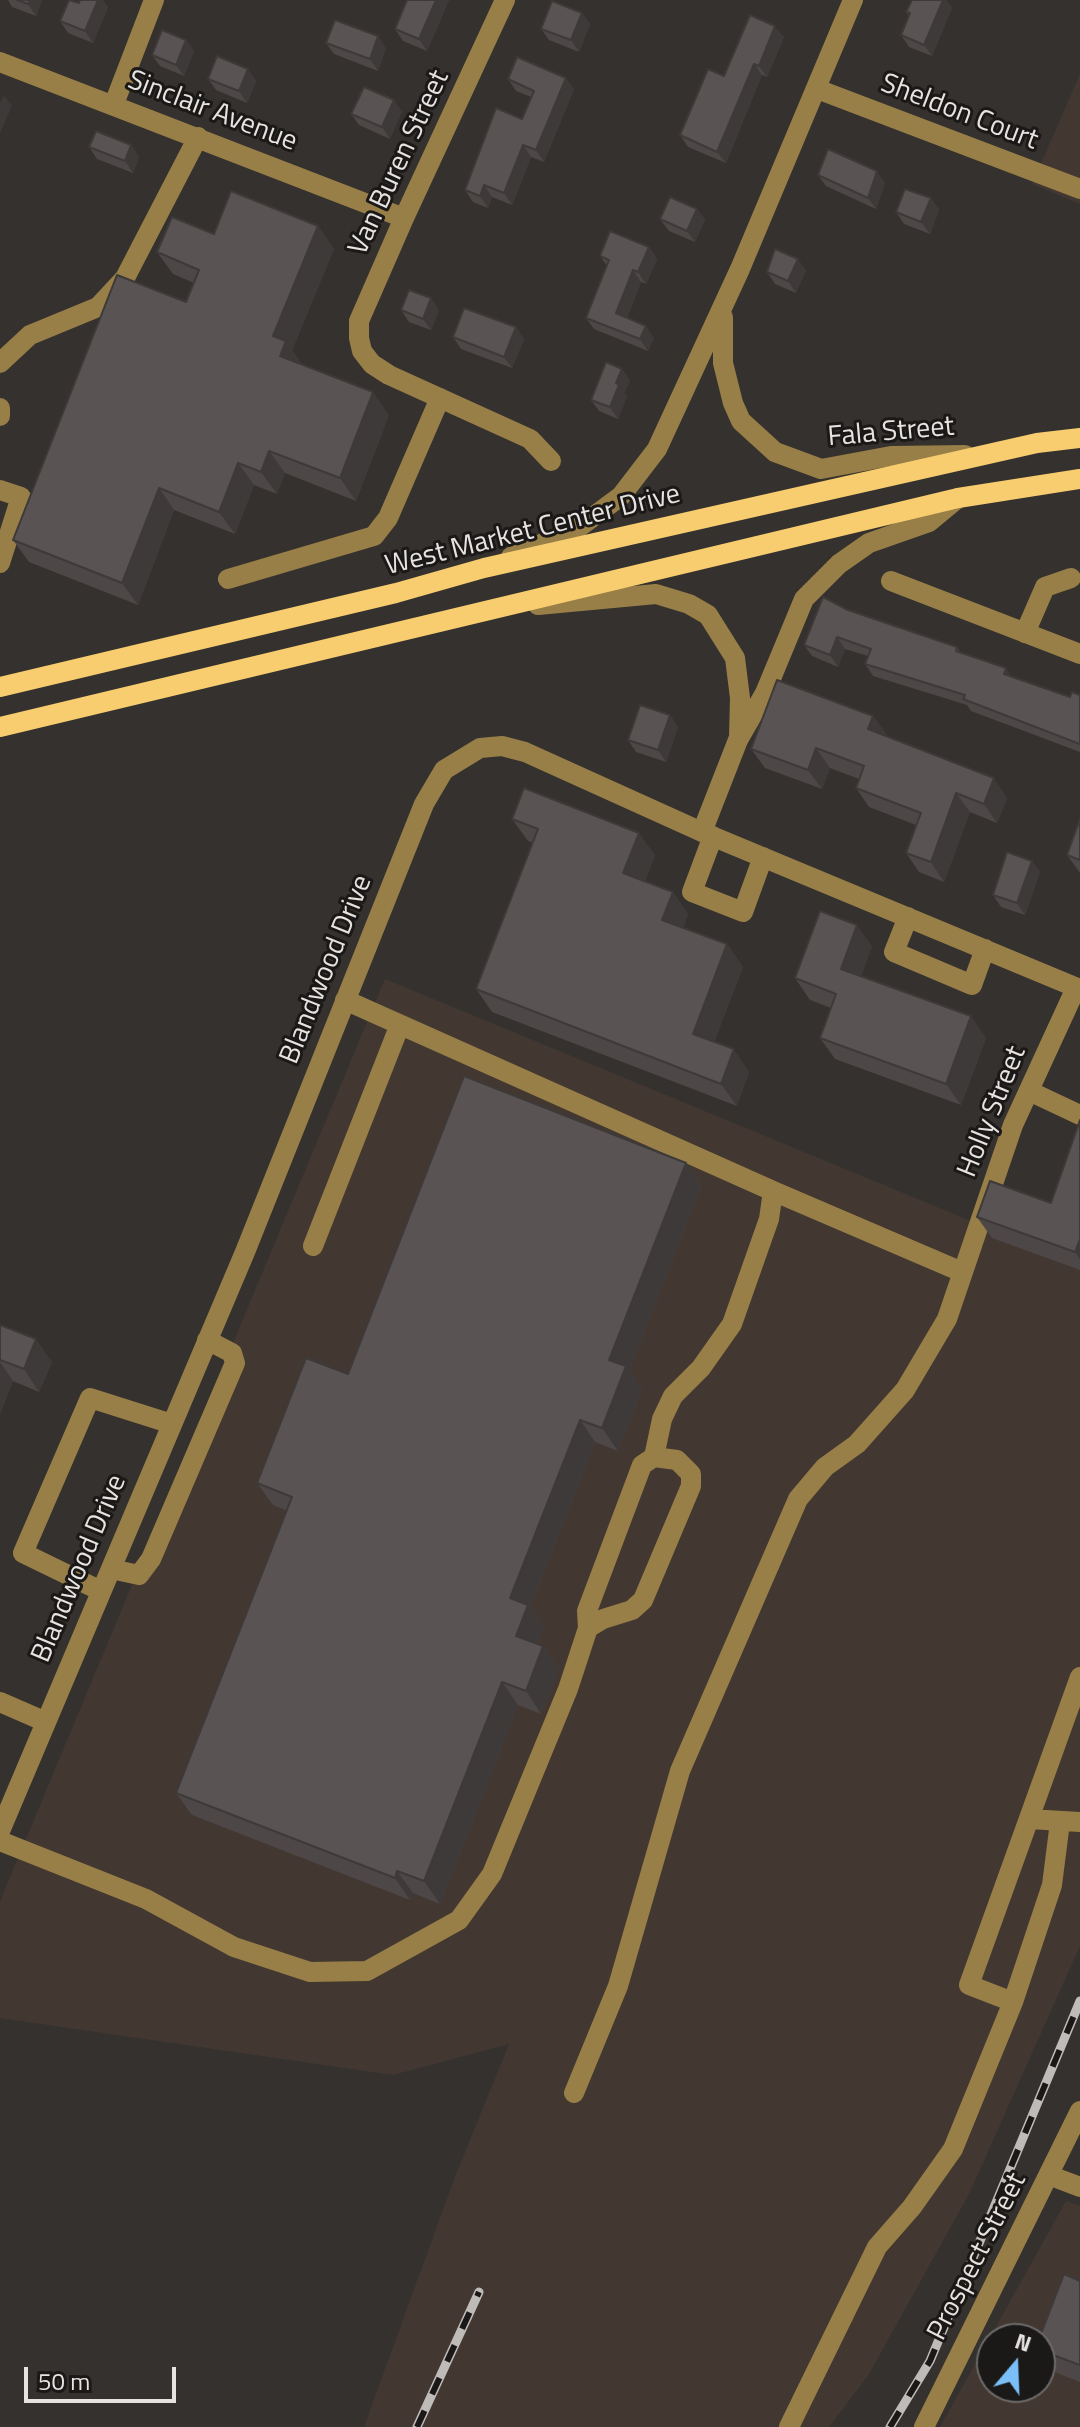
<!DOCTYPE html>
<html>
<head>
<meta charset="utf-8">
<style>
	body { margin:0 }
	#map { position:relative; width:1080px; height:2427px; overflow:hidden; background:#35312e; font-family:"Titillium Web",sans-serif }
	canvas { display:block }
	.north { position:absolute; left:976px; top:2323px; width:80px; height:80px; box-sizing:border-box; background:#1b1918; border:2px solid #6c6a68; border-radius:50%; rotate:19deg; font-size:22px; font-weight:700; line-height:32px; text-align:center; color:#e6e3e1 }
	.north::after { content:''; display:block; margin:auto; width:28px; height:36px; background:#7abff8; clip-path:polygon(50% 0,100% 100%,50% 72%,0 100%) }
	.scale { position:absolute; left:24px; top:2367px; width:152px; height:36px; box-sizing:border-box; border:4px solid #e6e3e1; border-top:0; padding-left:10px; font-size:24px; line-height:28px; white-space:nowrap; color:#e6e3e1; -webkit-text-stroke:6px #1b1918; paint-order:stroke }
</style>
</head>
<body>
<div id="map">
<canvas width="1080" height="2427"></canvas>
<div class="north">N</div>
<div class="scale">50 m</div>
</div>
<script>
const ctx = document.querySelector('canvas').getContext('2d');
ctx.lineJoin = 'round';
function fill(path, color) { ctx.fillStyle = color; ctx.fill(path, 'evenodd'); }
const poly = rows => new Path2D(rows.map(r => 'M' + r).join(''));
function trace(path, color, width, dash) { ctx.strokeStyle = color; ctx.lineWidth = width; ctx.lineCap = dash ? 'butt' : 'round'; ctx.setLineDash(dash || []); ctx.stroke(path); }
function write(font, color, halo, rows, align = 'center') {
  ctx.font = font + ' "Titillium Web",sans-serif'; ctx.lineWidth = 6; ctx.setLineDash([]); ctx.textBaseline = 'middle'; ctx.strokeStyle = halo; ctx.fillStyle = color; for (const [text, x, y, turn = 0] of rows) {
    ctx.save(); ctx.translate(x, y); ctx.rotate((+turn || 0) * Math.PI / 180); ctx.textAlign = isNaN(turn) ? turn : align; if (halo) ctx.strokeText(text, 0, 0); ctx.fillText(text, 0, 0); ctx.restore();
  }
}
fill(poly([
	[1080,74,1080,204,1032,184],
	[385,979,1080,1266,1080,1946,969,2194,869,2374,829,2427,364,2427,455,2177,509,2044,393,2075,0,2018,0,1901],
	[1066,2201,1080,2206,1080,2427,940,2427],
	[992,2339,1040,2339,1040,2387,992,2387]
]), '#423831');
trace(poly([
	[505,0,404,218,359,321,359,338,362,351,372,364,389,375,530,439,551,461],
	[0,62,404,218],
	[817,89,1080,189],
	[114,104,154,0],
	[723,317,723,363,733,403,741,421,775,452,821,469,891,456,965,455],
	[0,363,30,335,98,307,125,278,198,137],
	[0,408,0,416],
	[0,490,21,497,0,563],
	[511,557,578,528,621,496,657,449,740,269,853,0],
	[228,579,374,536,388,518,440,398],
	[891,581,1080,654],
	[538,605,656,594,689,604,708,615,735,658,740,698,739,736],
	[1025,633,1045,587,1071,578],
	[702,832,738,740,765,693,804,599,839,564,869,543,929,522,958,498],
	[713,836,692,892,743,912,763,857],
	[908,917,894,952,972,985,985,949],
	[345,1000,773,1191,769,1219,732,1324,701,1368,673,1396,662,1419,654,1457],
	[1029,1091,1080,1115],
	[773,1191,962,1272],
	[313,1246,399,1027],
	[111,1569,139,1575,151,1559,235,1363,232,1353,207,1340],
	[101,1591,23,1553,90,1398,172,1424],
	[0,1702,46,1722],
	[1029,1819,1080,1822],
	[0,1831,245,1252,424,804,444,770,480,748,502,746,525,752,702,832,1080,989],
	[0,1841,146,1899,234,1947,310,1972,367,1971,459,1920,492,1874,568,1689,588,1628,587,1611,642,1465,654,1457,677,1460,691,1474,691,1486,643,1600,632,1610,603,1619,588,1628],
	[1013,2002,969,1985,1080,1677],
	[574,2093,618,1986,680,1771,798,1499,825,1467,857,1444,905,1390,947,1319,1013,1125,1076,988],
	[1051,2176,1080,2187],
	[789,2427,877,2247,912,2207,953,2149,1013,2002,1052,1885,1060,1822],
	[924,2427,1080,2111]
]), '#987f47', 20);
trace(poly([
	[0,687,396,593,484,568,1037,443,1080,438],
	[0,727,958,498,1080,479]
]), '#f7cd6f', 20);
const rail = poly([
	[417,2427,479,2292],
	[890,2427,930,2361,1080,2001]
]);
trace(rail, '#bebbb9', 9);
trace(rail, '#1b1918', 6, [18]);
fill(poly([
	[8,0,42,0,36,16,12,7],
	[407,0,449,0,427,51,403,41,395,29],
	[912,0,946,0,952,8,932,56,909,47,901,35,909,16,906,12],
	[79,3,108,7,93,43,68,33,60,21],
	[582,13,590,24,579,52,549,40,541,29],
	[784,37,767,77,762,75,726,163,688,147,680,135,724,76],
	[186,40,194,51,184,76,160,66,152,55],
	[326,43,386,48,378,71,334,54],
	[248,69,256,81,247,103,216,90,208,79],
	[508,79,574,89,544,162,531,157,512,205,492,197,488,208,473,202,465,190,522,119,531,97,516,91],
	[402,111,390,139,359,125,351,114],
	[131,145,139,157,133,173,97,159,89,147],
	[818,175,885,183,876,209,826,186],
	[931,198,939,210,930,234,904,224,896,212],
	[697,209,705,220,695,242,669,231,660,219],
	[318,226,334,249,292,350,301,363,301,364,389,415,356,501,285,473,277,494,254,485,235,534,174,510,138,605,29,562,13,540,186,302,194,283,173,274,157,252,214,234],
	[649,247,657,259,646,284,641,282,627,318,654,338,648,351,594,329,586,318,607,266,600,256],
	[806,270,796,293,775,284,767,272],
	[401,310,439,310,431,330,409,322],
	[516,327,524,339,512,368,461,349,453,337],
	[622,369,630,381,624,393,627,396,618,419,599,411,591,400],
	[848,610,957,647,961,653,1013,677,1070,697,1080,695,1080,752,971,711,967,705,873,676,865,664,868,656,845,649,838,667,812,656,804,645],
	[670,715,678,727,666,762,636,752,628,740],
	[873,716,887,735,886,736,1007,798,997,823,970,812,944,882,919,872,906,853,916,825,869,807,856,788,859,779,830,768,822,789,765,768,751,749],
	[512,819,655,855,645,881,673,892,688,914,683,928,727,944,743,967,714,1042,749,1072,737,1106,492,1012,476,989,533,843,528,841],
	[1080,819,1080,873,1067,855],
	[1032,861,1040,872,1025,915,1001,907,993,895],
	[872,946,861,976,986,1038,961,1105,835,1059,820,1038,831,1008,810,1000,795,978],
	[1080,1120,1080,1270,992,1238,977,1217,1051,1203],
	[686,1163,702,1185,629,1371,642,1389,618,1451,595,1442,530,1608,544,1627,537,1644,543,1646,559,1669,541,1714,518,1705,440,1904,413,1893,410,1900,192,1815,176,1793,287,1511,273,1505,257,1483,348,1374],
	[0,1325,52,1362,39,1392,13,1381,0,1414],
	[1080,2281,1080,2382,1052,2371,1040,2355,1040,2339]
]), '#4d4747');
fill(poly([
	[30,0,42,0,36,16,28,4],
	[98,0,103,0,108,7,93,43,85,31],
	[436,0,449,0,427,51,419,39],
	[943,0,946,0,952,8,932,56,924,45],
	[582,13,590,24,579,52,571,40],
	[775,26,784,37,767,77,759,66],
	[378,36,386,48,378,71,370,59],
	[186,40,194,51,184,76,176,65],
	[754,64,762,75,726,163,717,152],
	[248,69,256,81,247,103,239,91],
	[566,78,574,89,544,162,536,150],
	[4,95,12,106,0,133,0,103],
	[394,100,402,111,390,139,382,127],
	[131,145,139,157,133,173,125,161],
	[523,145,531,157,512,205,504,193],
	[877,171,885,183,876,209,868,198],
	[484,185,492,197,488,208,480,196],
	[931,198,939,210,930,234,921,222],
	[697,209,705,220,695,242,687,231],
	[318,226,334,249,292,350,301,363,295,378,280,356,273,336],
	[649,247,657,259,646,284,638,272],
	[798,259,806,270,796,293,788,281],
	[633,270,641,282,624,325,616,313],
	[431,298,439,310,431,330,423,319],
	[646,326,654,338,648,351,640,339],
	[516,327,524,339,512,368,504,357],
	[622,369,630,381,624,393,627,396,618,419,610,407,616,383],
	[373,392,389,415,356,501,340,478],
	[269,451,285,473,277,494,261,472],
	[238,463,254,485,235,534,219,512],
	[159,488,174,510,138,605,122,583],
	[837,637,845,649,838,667,830,655],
	[1006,668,1014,680,1004,674],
	[670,715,678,727,666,762,658,750],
	[873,716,887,735,882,749,868,729],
	[816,748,830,768,822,789,808,770],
	[994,778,1007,798,997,823,984,804],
	[956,793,970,812,944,882,931,862],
	[639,833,655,855,639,895,623,873],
	[1032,861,1040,872,1025,915,1017,903],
	[673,892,688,914,678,942,662,920],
	[857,925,872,946,856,990,841,969],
	[727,944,743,967,709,1056,693,1034],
	[971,1016,986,1038,961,1105,946,1084],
	[734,1049,749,1072,737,1106,721,1084],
	[686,1163,702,1185,629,1371,642,1389,618,1451,602,1428,609,1360],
	[1080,1239,1080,1259,1075,1252],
	[36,1339,52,1362,39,1392,24,1369],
	[0,1362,13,1381,0,1414],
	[580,1420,595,1442,530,1608,544,1627,532,1658,516,1636,510,1598],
	[543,1646,559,1669,541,1714,526,1691],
	[502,1682,518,1705,440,1904,424,1881],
	[397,1871,413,1893,410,1900,395,1878]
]), '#3e3a3a');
const building = poly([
	[17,0,30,0,28,4,17,0],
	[69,0,79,3,80,0,98,0,85,31,60,21,69,0],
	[407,0,436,0,419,39,395,29,407,0],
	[912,0,943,0,924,45,901,35,910,13,906,12,912,0],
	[552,1,582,13,571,40,541,29,552,1],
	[750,15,775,26,759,66,754,64,717,152,680,135,708,69,724,76,750,15],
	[335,20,378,36,370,59,326,43,335,20],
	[162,30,186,40,176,65,152,55,162,30],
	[217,56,248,69,239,91,208,79,217,56],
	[517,57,566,78,536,150,523,145,504,193,484,185,480,196,465,190,496,108,522,119,534,91,508,79,517,57],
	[364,87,394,100,382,127,351,114,364,87],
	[96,131,131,145,125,161,89,147,96,131],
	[828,149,877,171,868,198,818,175,828,149],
	[905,189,931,198,921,222,896,212,905,189],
	[231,191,318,226,273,336,286,341,280,356,373,392,340,478,269,451,261,472,238,463,219,512,159,488,122,583,13,540,117,275,186,302,199,270,157,252,172,217,214,234,231,191],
	[670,197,697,209,687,231,660,219,670,197],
	[610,231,649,247,638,272,633,270,616,313,646,326,640,339,586,318,609,260,600,256,610,231],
	[775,249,798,259,788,281,767,272,775,249],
	[409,290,431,298,423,319,401,310,409,290],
	[464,308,516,327,504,357,453,337,464,308],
	[606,362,622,369,616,383,619,385,610,407,591,400,606,362],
	[823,597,848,610,957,647,956,651,1006,668,1004,674,1070,697,1072,692,1080,695,1080,744,963,699,965,695,865,664,871,649,837,637,830,655,804,645,823,597],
	[777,680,873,716,868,729,994,778,984,804,956,793,931,862,906,853,921,813,856,788,864,766,816,748,808,770,751,749,777,680],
	[640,705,670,715,658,750,628,740,640,705],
	[524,788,639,833,623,873,673,892,662,920,727,944,693,1034,734,1049,721,1084,476,989,538,829,512,819,524,788],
	[1080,819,1080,860,1067,855,1080,819],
	[1007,852,1032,861,1017,903,993,895,1007,852],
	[820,911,857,925,841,969,971,1016,946,1084,820,1038,836,994,795,978,820,911],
	[464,1076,686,1163,609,1360,626,1366,602,1428,580,1420,510,1598,528,1605,516,1636,543,1646,526,1691,502,1682,424,1881,397,1871,395,1878,176,1793,292,1497,257,1483,306,1358,348,1374,464,1076],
	[1080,1120,1080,1239,1075,1252,977,1217,990,1181,1051,1203,1080,1120],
	[0,1325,36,1339,24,1369,0,1360,0,1325],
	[1064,2274,1080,2281,1080,2365,1040,2350,1039,2339,1064,2274]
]);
fill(building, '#595353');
trace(building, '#3e3a3a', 2);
write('28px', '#e6e3e1', '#1b1918', [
	["Sinclair Avenue",212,112,21],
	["Sheldon Court",959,113,21],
	["Van Buren Street",400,163,-65],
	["Fala Street",891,433,-5],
	["West Market Center Drive",533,531,-14],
	["Blandwood Drive",327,970,-68],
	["Holly Street",993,1112,-68],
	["Blandwood Drive",80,1569,-67],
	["Prospect Street",978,2257,-63]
]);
</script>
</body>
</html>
